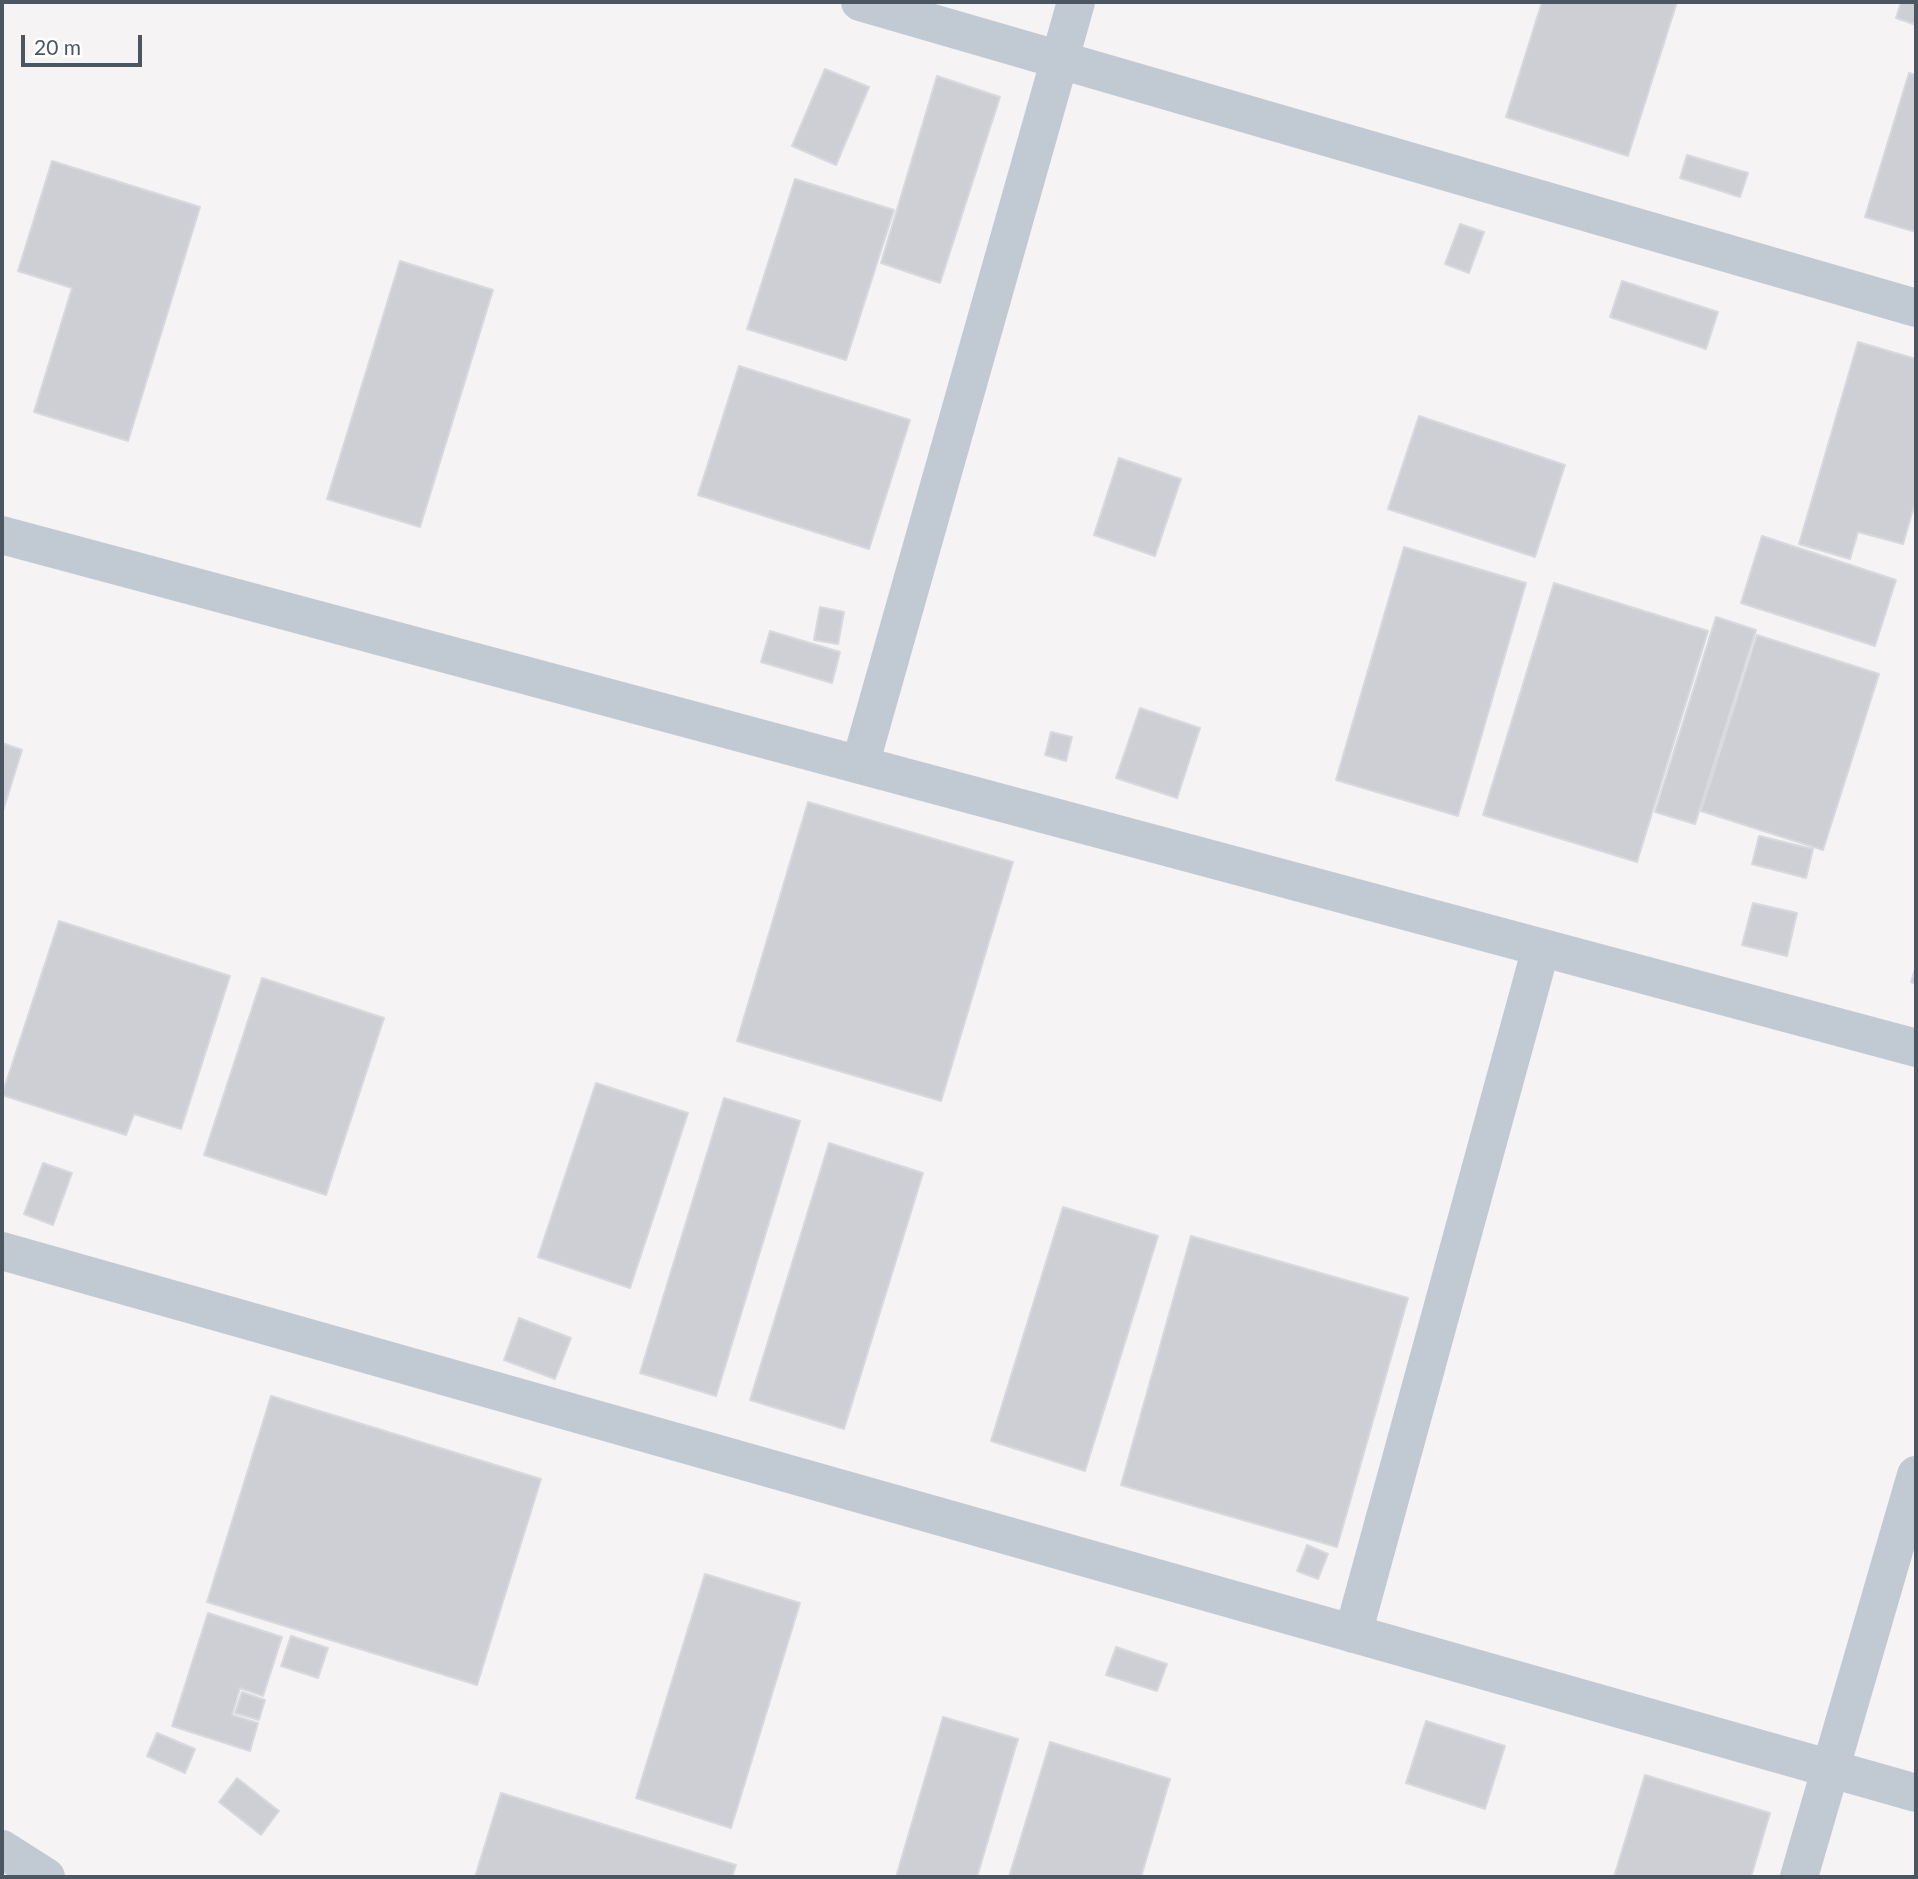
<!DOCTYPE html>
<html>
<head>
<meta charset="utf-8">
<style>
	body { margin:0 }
	#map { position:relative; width:1918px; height:1879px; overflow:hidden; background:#f5f3f3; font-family:Lato,sans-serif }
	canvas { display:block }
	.frame { position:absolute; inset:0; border:4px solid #4a5661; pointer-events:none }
	.scale { position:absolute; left:21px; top:35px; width:121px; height:32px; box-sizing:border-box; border:4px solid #4a5661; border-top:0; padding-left:9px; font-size:21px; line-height:24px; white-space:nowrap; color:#4a5661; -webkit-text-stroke:5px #fff; paint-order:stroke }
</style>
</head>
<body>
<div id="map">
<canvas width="1918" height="1879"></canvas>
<div class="frame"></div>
<div class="scale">20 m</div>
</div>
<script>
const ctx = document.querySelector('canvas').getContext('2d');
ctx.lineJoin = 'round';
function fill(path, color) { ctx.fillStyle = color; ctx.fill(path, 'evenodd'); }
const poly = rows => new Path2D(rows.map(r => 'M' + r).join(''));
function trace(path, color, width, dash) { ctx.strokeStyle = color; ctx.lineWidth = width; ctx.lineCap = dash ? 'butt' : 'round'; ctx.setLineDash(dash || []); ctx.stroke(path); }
const building = poly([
	[1542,2,1677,2,1628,156,1506,117,1542,2],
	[1901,2,1916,2,1916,25,1896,18,1901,2],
	[825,69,869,87,836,165,792,146,825,69],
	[1909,73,1916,75,1916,232,1865,217,1909,73],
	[937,76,1000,97,940,283,881,263,937,76],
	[1687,155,1748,173,1740,197,1680,178,1687,155],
	[52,161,200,207,128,441,34,412,72,288,18,271,52,161],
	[795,179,894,210,846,360,747,329,795,179],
	[1460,224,1484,232,1469,273,1445,264,1460,224],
	[400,261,493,290,420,527,327,499,400,261],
	[1622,281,1718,312,1706,349,1610,317,1622,281],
	[1858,342,1916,359,1916,499,1903,544,1858,532,1850,559,1799,544,1858,342],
	[739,366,910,420,869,549,698,495,739,366],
	[1419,416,1565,465,1535,557,1388,509,1419,416],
	[1119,458,1181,479,1155,556,1094,535,1119,458],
	[1762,536,1896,580,1875,646,1741,603,1762,536],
	[1404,547,1526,583,1458,816,1336,780,1404,547],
	[1554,583,1708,631,1637,862,1483,815,1554,583],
	[820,607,844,612,838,644,814,640,820,607],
	[1716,617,1756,630,1695,824,1655,812,1716,617],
	[770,631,840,652,832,683,761,662,770,631],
	[1757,635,1879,674,1823,850,1701,811,1757,635],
	[1140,708,1200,728,1177,798,1116,778,1140,708],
	[1051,732,1072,737,1066,761,1045,755,1051,732],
	[2,743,22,750,2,814,2,743],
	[808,802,1013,862,941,1101,737,1041,808,802],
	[1759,836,1813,849,1806,878,1752,864,1759,836],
	[1753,903,1797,913,1787,956,1742,945,1753,903],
	[59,921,230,976,181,1129,134,1114,126,1135,2,1095,59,921],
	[1916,966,1916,984,1911,982,1916,966],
	[262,978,384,1018,326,1195,204,1155,262,978],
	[596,1083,688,1113,630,1288,538,1257,596,1083],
	[724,1098,800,1121,716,1396,640,1373,724,1098],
	[829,1143,923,1173,844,1429,750,1400,829,1143],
	[43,1163,72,1173,53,1225,24,1214,43,1163],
	[1063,1207,1158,1236,1085,1471,991,1441,1063,1207],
	[1191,1236,1408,1298,1337,1547,1121,1485,1191,1236],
	[519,1318,571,1338,555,1379,504,1360,519,1318],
	[271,1396,541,1479,477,1685,207,1602,271,1396],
	[1307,1545,1328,1554,1318,1579,1297,1571,1307,1545],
	[705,1574,800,1603,731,1828,636,1798,705,1574],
	[208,1613,282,1637,263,1696,240,1688,232,1715,258,1723,250,1751,172,1726,208,1613],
	[291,1636,328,1648,318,1678,281,1666,291,1636],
	[1116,1647,1167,1664,1157,1691,1106,1675,1116,1647],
	[242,1692,265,1700,259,1720,235,1713,242,1692],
	[943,1717,1018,1739,977,1877,896,1877,943,1717],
	[1426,1721,1505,1746,1485,1809,1406,1783,1426,1721],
	[157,1733,195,1749,185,1773,147,1756,157,1733],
	[1050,1742,1170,1779,1141,1877,1009,1877,1050,1742],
	[1645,1775,1770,1813,1751,1877,1614,1877,1645,1775],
	[237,1778,279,1811,261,1835,219,1802,237,1778],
	[501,1793,736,1865,732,1877,475,1877,501,1793]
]);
fill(building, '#cdcfd5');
trace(building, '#d7d9de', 2);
trace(poly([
	[860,2,1916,308],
	[2,535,1916,1048],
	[860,765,1076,2],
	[2,1251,1916,1793],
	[1353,1634,1541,948],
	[2,1849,46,1877],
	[1799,1877,1916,1475]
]), '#c1cad2', 38);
</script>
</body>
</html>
